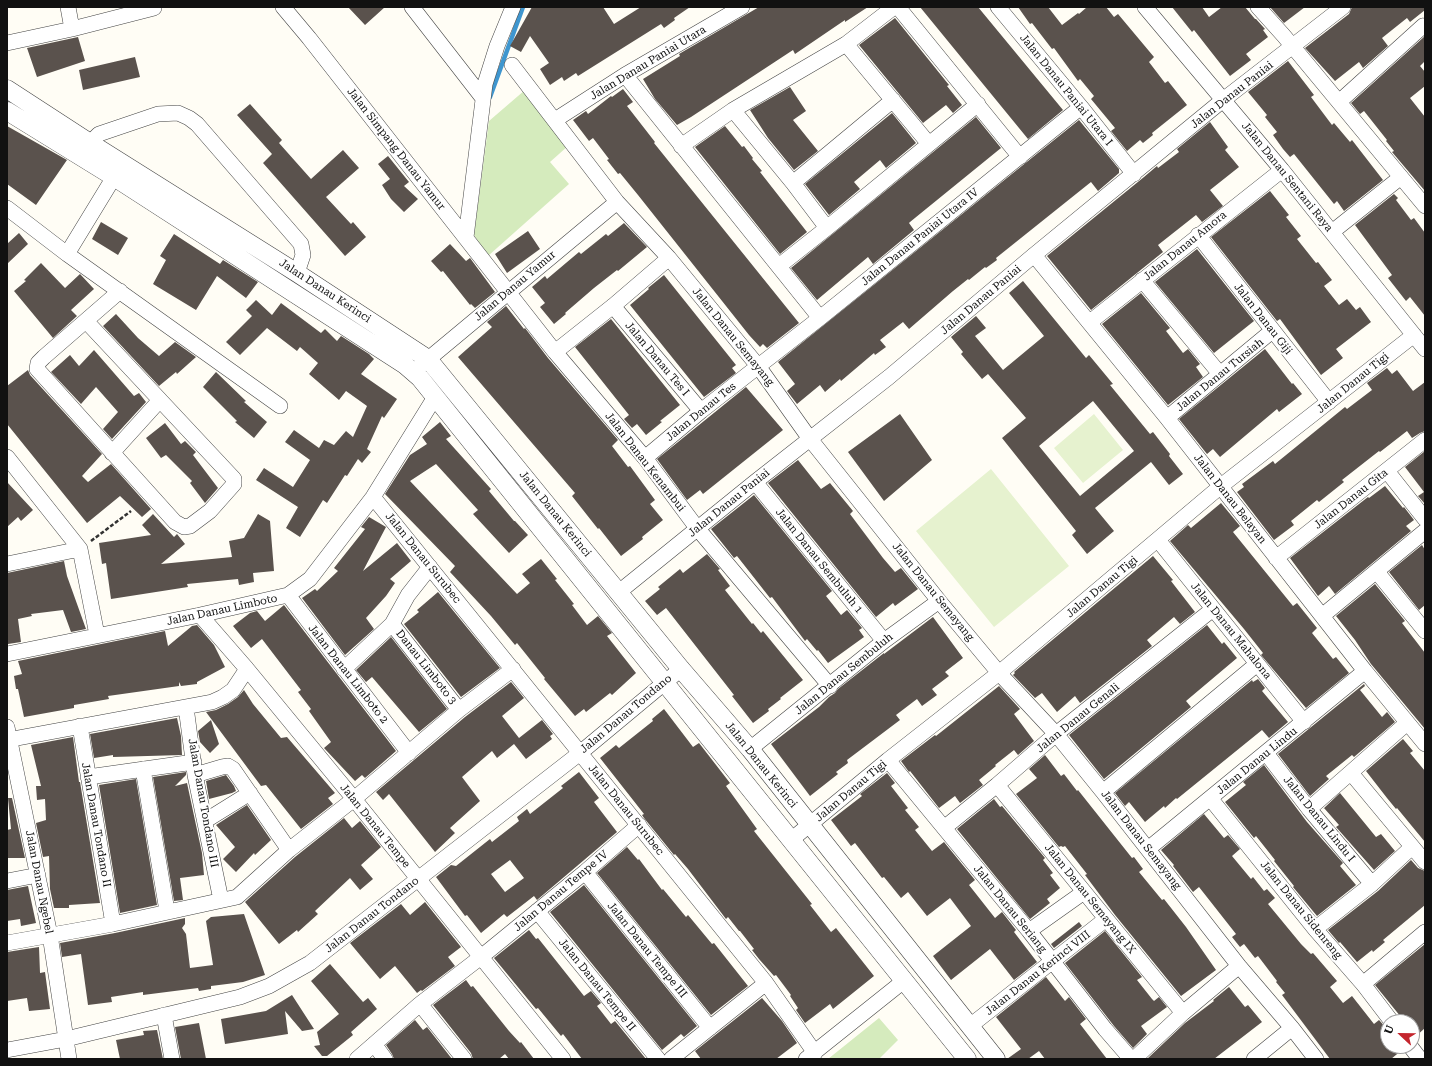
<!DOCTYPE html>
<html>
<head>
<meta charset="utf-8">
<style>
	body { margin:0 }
	#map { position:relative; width:1432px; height:1066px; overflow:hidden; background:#fffdf5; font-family:"Roboto Serif",serif }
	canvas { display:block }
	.frame { position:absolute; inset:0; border:8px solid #111; pointer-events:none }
	.north { position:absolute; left:1380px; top:1014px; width:40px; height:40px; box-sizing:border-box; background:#fff; border:1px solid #a0a0a0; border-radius:50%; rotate:292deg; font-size:11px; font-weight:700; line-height:16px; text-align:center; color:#111 }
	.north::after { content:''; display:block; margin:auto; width:14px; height:18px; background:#c4262e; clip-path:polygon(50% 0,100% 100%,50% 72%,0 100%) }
</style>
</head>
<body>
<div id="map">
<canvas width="1432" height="1066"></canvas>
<div class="frame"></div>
<div class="north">U</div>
</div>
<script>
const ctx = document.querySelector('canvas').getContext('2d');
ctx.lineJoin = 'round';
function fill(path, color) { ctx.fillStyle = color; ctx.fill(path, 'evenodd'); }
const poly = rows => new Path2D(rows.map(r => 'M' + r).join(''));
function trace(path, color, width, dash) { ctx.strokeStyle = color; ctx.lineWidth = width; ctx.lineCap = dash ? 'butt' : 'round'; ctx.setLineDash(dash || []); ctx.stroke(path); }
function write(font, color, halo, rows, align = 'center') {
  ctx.font = font + ' "Roboto Serif",serif'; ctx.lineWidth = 4; ctx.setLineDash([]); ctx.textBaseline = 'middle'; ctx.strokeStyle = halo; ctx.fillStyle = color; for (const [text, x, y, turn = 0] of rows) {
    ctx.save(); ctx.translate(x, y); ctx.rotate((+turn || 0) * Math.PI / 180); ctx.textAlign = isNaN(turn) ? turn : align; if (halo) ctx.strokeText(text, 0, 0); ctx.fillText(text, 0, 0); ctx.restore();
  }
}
fill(poly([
	[525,90,568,146,550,162,569,184,488,256,474,235,489,121],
	[879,1018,898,1040,879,1059,828,1059]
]), '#d5ebbd');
fill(poly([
	[1094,414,1123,450,1083,483,1054,448],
	[991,469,1069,566,994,627,916,531]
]), '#e6f2cf');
trace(poly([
	[490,97,523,7]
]), '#3f96cf', 4.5);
fill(poly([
	[348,7,385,7,365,25],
	[532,7,603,7,614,24,641,7,690,7,674,18,675,20,664,28,661,24,578,76,576,73,564,81,562,77,550,85,540,69,549,63,530,36,521,52,510,46],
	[759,7,868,7,845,22,845,20,795,54,793,50,691,117,677,125,655,99,643,79,680,56,679,54],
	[920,7,978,7,1063,110,1028,139],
	[1018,7,1048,7,1062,25,1078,13,1079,14,1087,7,1106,7,1114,17,1118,14,1154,57,1149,62,1165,83,1168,81,1187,105,1152,133,1153,135,1143,143,1140,140,1127,151,1111,131,1115,128,1091,99,1094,96,1080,79,1078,81,1054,48,1052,49,1032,23,1030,24],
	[1172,7,1202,7,1209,17,1222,7,1245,7,1255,19,1256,19,1265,29,1263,30,1268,37,1246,54,1251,60,1230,76,1194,30,1192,32],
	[1270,7,1305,7,1284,23],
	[1352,7,1425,7,1425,10,1410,22,1407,18,1382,38,1388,46,1363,68,1359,62,1335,81,1305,48,1349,14],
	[895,18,949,85,947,86,962,105,953,113,946,105,923,123,859,45],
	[1425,36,1425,61,1420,66,1425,72,1425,86,1410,98,1425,117,1425,191,1392,152,1394,151,1386,141,1387,140,1364,111,1360,114,1351,103],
	[78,37,85,61,37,77,27,48],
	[135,57,140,77,83,90,79,70],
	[1288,61,1314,95,1311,97,1332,125,1334,123,1350,142,1352,140,1383,180,1344,211,1337,201,1334,204,1294,154,1290,157,1283,149,1273,135,1277,132,1265,117,1267,115,1248,92],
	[790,87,806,111,793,120,818,151,794,170,768,138,750,110],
	[623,89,633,102,627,106,655,142,654,143,799,323,767,348,763,344,760,347,749,335,638,195,620,173,618,174,607,160,609,159,593,138,589,141,573,120,586,111,588,114,611,96,612,97],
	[250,104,282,140,279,143,311,179,343,150,359,168,326,197,351,224,353,222,366,237,345,256,263,163,272,154,237,115],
	[892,113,916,143,886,168,880,160,854,182,860,189,829,215,805,184],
	[976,117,1001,148,910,222,909,223,914,230,873,264,868,257,817,300,791,268],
	[1079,120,1119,169,1119,173,1098,191,1091,182,996,258,997,260,986,268,985,267,969,280,968,279,953,291,909,329,903,322,880,340,886,347,875,355,874,353,841,381,840,379,825,392,820,385,797,404,787,391,795,384,778,362],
	[1210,122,1228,147,1225,150,1239,167,1210,190,1223,206,1202,222,1196,215,1158,245,1163,252,1091,310,1047,256,1144,177,1157,166,1158,168,1179,152,1177,149],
	[7,126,67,160,36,205,7,184],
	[725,126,742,147,744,146,753,158,752,159,762,171,760,172,807,232,780,254,695,147],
	[388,156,409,182,404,186,418,199,404,212,391,199,382,185,390,179,378,164],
	[1270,191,1289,215,1286,217,1301,236,1297,239,1316,263,1318,262,1332,280,1324,286,1339,305,1347,299,1356,310,1360,307,1371,322,1336,349,1343,358,1321,375,1280,319,1277,321,1211,237],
	[1394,194,1398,198,1396,200,1411,220,1414,218,1425,233,1425,316,1410,297,1406,301,1388,278,1392,275,1355,225],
	[101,222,128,238,118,255,92,239],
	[624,223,647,247,618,271,617,270,594,288,565,313,566,314,554,324,540,307,545,303,532,287,545,276,547,279,579,252,581,254,606,234,608,236],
	[528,231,540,249,507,273,495,254],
	[19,233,28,244,7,264,7,244],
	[174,234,220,264,223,260,258,282,246,298,217,276,196,310,153,284,166,260,160,256],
	[450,244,466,261,470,258,495,292,475,308,471,304,470,305,443,271,441,272,431,261],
	[1197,249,1254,321,1214,353,1155,282],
	[41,263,65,288,80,274,94,289,71,310,77,316,53,338,14,291,26,281,24,280],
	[664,275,736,365,732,368,736,373,704,397,630,305,649,289,648,288],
	[1023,281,1086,358,1089,355,1113,384,1110,385,1150,434,1153,432,1170,454,1169,456,1183,474,1169,485,1151,462,1095,508,1114,531,1087,554,1072,535,1076,531,1002,438,1026,418,988,374,982,379,961,354,963,352,951,337,976,316,986,328,975,336,1003,370,1044,336,1009,293],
	[1093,401,1134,451,1080,496,1039,446],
	[1141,293,1170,328,1166,331,1183,353,1188,349,1200,364,1196,367,1203,377,1168,405,1102,324],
	[256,300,272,315,281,303,321,333,325,329,337,341,341,336,369,354,374,359,361,374,397,399,384,418,382,416,367,449,371,452,362,463,358,459,347,476,345,475,327,503,323,500,300,537,286,528,298,507,256,480,264,468,293,487,310,460,285,442,294,430,319,448,324,440,334,445,346,431,353,437,367,406,346,391,339,400,309,374,318,363,300,347,297,351,267,328,240,355,226,342,252,316,246,310],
	[506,306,524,329,525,328,548,358,618,440,612,446,628,467,630,466,655,500,650,504,663,520,642,537,643,539,621,556,599,528,598,529,572,496,575,493,458,357,492,327,487,322],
	[116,314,138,338,159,356,175,342,196,357,177,374,176,372,159,386,103,326],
	[611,319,680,405,660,421,662,422,646,435,637,424,632,428,624,419,629,415,575,347],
	[1265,349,1292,384,1293,383,1302,394,1279,412,1277,409,1220,457,1213,449,1207,454,1179,419],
	[94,350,134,396,139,393,146,402,112,439,103,429,118,412,96,387,81,404,51,372,70,355,79,366],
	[1387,368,1392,374,1397,370,1413,391,1425,382,1425,431,1420,433,1412,438,1407,431,1380,452,1379,451,1342,480,1344,482,1319,502,1317,500,1291,521,1294,525,1274,540,1237,492,1244,487,1242,484,1273,461,1275,464,1345,407,1347,409,1372,390,1367,383],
	[28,370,30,375,102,454,82,476,88,482,111,464,151,509,142,517,120,496,87,523,7,424,7,386],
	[216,372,246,401,244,402,267,422,254,438,235,422,237,421,203,387],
	[746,387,783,430,703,494,700,490,687,500,657,459],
	[900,414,932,460,884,501,848,452],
	[440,422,451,436,446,439,491,489,489,491,514,521,515,521,528,535,509,553,473,514,478,510,436,464,410,481,517,594,530,583,522,574,541,559,557,579,555,580,574,604,572,605,587,625,598,616,612,633,607,636,636,673,612,695,610,693,586,712,584,709,575,716,544,679,545,678,517,643,515,645,491,616,450,572,455,566,385,494,410,455,427,444,422,437],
	[165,423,181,444,185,441,196,452,193,455,218,488,205,503,190,483,192,481,166,455,161,458,146,438],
	[1425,451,1425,504,1418,496,1424,492,1405,467],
	[798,460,821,489,830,483,853,511,850,514,883,558,895,572,901,568,918,589,895,606,893,603,876,617,768,483],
	[7,482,33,510,21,521,18,517,7,527],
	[1385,486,1403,508,1404,507,1414,520,1406,526,1411,531,1335,594,1329,586,1318,596,1290,558,1368,497,1369,498],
	[754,495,832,591,826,596,841,615,847,610,862,628,859,630,864,637,828,663,818,650,817,651,807,639,805,641,772,597,770,598,737,556,734,558,711,529],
	[1221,503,1240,526,1233,532,1293,606,1297,603,1317,628,1312,633,1333,659,1336,657,1349,673,1306,708,1261,655,1263,653,1244,629,1170,541,1188,525,1191,528],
	[153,514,174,537,177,534,185,544,161,564,232,557,229,541,244,538,258,514,270,521,274,571,253,573,254,582,239,585,238,579,187,584,188,587,111,599,106,563,102,564,99,543,151,535,142,525],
	[369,517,386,527,363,571,397,543,411,561,390,579,395,583,386,596,366,618,374,629,345,655,302,598,315,589,317,591,338,571,334,568,365,529,361,527],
	[1422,545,1425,550,1425,605,1419,610,1389,572],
	[707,554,720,569,718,570,730,586,725,590,752,624,753,623,761,633,763,631,803,680,780,698,781,699,768,709,769,711,753,723,732,696,734,695,666,608,657,615,645,601,660,589,658,587,680,569,683,573],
	[1153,556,1173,580,1171,581,1195,612,1180,624,1174,617,1147,640,1152,646,1080,703,1075,696,1057,712,1042,693,1035,698,1013,675,1015,673,1014,672],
	[64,561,67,576,86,629,71,632,63,610,31,614,32,616,18,619,21,642,8,644,7,632,7,573],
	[1375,584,1405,621,1402,623,1425,653,1425,729,1371,664,1355,640,1336,616],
	[438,592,500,668,461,697,404,624,419,612,417,610],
	[284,605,396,751,365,778,362,775,355,781,324,748,331,742,309,711,311,709,298,692,301,690,262,639,251,648,233,626,250,613,257,611,265,621],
	[933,617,963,658,945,672,949,676,932,689,937,695,922,706,917,699,896,715,900,720,847,760,848,763,836,772,838,774,810,796,771,744,819,707,829,697,835,693,838,689,884,653,884,654],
	[197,625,214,645,225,667,197,682,197,684,181,686,179,682,179,686,108,696,109,699,74,705,74,708,24,717,18,689,16,689,14,676,22,674,18,661,165,631,168,646,192,626],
	[1207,625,1222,644,1224,642,1237,658,1186,701,1191,707,1104,779,1069,735],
	[391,637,447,709,419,732,372,677,366,682,356,670],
	[1258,679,1265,688,1262,691,1288,722,1269,738,1262,730,1177,799,1176,798,1165,808,1164,806,1145,822,1129,802,1125,806,1115,793,1252,680,1253,682],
	[511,682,524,698,502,716,519,738,542,720,553,734,550,736,552,739,526,759,514,744,497,758,492,751,462,777,480,801,450,828,455,833,435,852,389,794,383,800,376,792,465,717],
	[1364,684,1365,686,1360,690,1382,717,1387,712,1395,722,1354,757,1352,755,1326,776,1329,779,1310,796,1278,754],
	[999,686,1020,709,1014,714,1034,741,1018,755,1014,750,995,765,996,766,979,780,983,785,960,803,955,796,939,808,910,771,909,772,901,761,935,735,936,736],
	[244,690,253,704,281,738,287,737,335,793,328,798,333,804,301,829,266,785,261,786,206,712,216,710,228,704,238,697],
	[664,709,693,747,699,743,730,783,726,786,757,829,754,831,812,904,810,905,831,932,836,928,874,976,833,1009,830,1004,805,1023,796,1010,798,1008,790,996,791,995,776,975,774,976,759,959,752,950,754,949,740,931,739,931,728,917,726,919,688,869,675,854,674,855,644,818,642,815,644,814,600,758,616,745,619,748,653,721,652,719],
	[177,718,181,736,182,755,113,757,113,755,94,758,90,734],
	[211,720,219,744,210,753,200,742,198,731],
	[73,737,79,782,80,782,100,903,69,905,69,908,54,908,50,889,49,856,43,857,36,823,46,820,45,799,37,800,36,786,41,786,31,745],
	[1403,739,1413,751,1410,753,1425,771,1425,842,1397,808,1396,809,1387,798,1366,771],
	[1045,755,1061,776,1064,774,1077,791,1078,790,1132,858,1134,857,1143,869,1139,872,1162,900,1164,899,1186,927,1216,970,1181,996,1115,915,1085,875,1087,874,1065,846,1063,847,1061,846,1059,847,1016,794,1037,778,1029,769],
	[1264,765,1307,822,1343,863,1340,866,1356,885,1317,916,1293,887,1294,886,1274,861,1275,860,1256,836,1254,838,1225,802,1246,785,1243,782],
	[186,772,186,775,175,786,187,783,202,853,204,875,180,878,183,900,174,901,153,777],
	[579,772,599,798,594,802,617,832,537,900,534,896,507,917,504,914,481,933,467,915,465,916,436,877,451,865,456,866,490,839,492,842,519,821,517,817,527,809,530,814,563,788,561,786],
	[510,860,524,878,505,892,491,874],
	[887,773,895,783,891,786,908,808,905,810,919,827,915,830,932,851,944,842,975,880,969,885,995,918,1002,912,1016,930,1014,932,1037,962,1014,980,990,949,951,980,933,956,971,926,950,898,927,916,908,892,901,898,884,877,882,878,855,843,851,846,831,820,862,796,860,794],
	[226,775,234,786,236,791,232,793,209,799,206,781],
	[136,779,157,905,120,913,99,785],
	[1340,793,1376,837,1381,834,1395,851,1374,870,1336,827,1339,825,1324,808,1322,810],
	[8,798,12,798,25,858,7,858,7,830,11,829],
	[994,799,1000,807,1002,806,1045,858,1043,860,1053,873,1050,875,1060,888,1047,899,1050,903,1030,919,957,829],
	[247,805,271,840,255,855,254,853,236,872,223,859,235,847,216,825],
	[1204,814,1224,838,1228,835,1240,849,1232,856,1251,879,1253,877,1264,891,1267,889,1275,898,1268,904,1301,944,1311,954,1313,953,1337,981,1330,987,1343,1003,1352,996,1374,1024,1379,1020,1388,1030,1388,1046,1401,1046,1402,1050,1391,1059,1330,1059,1282,995,1285,993,1276,982,1277,981,1258,956,1255,958,1244,944,1240,947,1232,937,1236,934,1199,887,1193,892,1173,866,1174,865,1161,850],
	[344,818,352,828,360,821,381,847,361,865,373,879,360,890,350,878,315,911,318,914,298,932,297,930,279,944,245,902,295,857],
	[627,847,638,860,639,859,662,890,663,889,686,917,688,915,712,944,714,943,748,986,711,1015,597,873],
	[1411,860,1418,868,1425,871,1425,905,1383,940,1385,942,1373,952,1372,950,1357,962,1340,942,1339,943,1328,930,1378,891],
	[584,885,697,1026,684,1037,681,1034,662,1050,550,912],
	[28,886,36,923,21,926,20,919,7,921,7,890],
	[425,902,461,947,448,957,455,966,422,991,421,990,417,993,395,966,380,979,350,943,401,904,410,915],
	[244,914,265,975,243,982,211,986,211,989,199,991,198,988,143,995,143,992,111,997,112,1002,88,1005,81,954,62,957,60,943,115,933,185,918,185,924,182,928,186,934,190,968,213,965,206,921,211,917],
	[1079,922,1082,926,1054,948,1051,944],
	[529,930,536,939,538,938,584,996,591,991,601,1003,597,1006,611,1024,615,1021,646,1059,582,1059,563,1034,561,1036,538,1008,536,1009,494,958],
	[1105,931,1142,977,1137,980,1152,999,1154,1001,1159,997,1167,1007,1141,1026,1147,1034,1133,1048,1114,1026,1065,963],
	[1425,944,1425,1028,1414,1038,1412,1037,1412,1022,1405,1022,1375,985],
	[39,947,40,973,45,972,50,1009,29,1011,27,998,7,1001,7,952],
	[330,964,363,1002,368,998,377,1009,351,1032,353,1035,327,1056,322,1056,314,1046,320,1045,317,1032,339,1014,311,981],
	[1046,977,1065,1001,1069,997,1086,1019,1080,1024,1107,1059,1045,1059,1039,1051,1028,1059,1007,1059,1021,1049,996,1017],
	[466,980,471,987,473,986,509,1031,520,1043,521,1042,534,1059,509,1059,505,1054,499,1059,473,1059,471,1053,433,1005],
	[1229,987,1245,1007,1248,1005,1262,1022,1214,1059,1147,1059,1185,1023,1214,1001,1213,1000],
	[292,995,314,1029,302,1031,285,1011,288,1034,225,1044,221,1019,266,1011],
	[762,998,782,1021,797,1043,776,1059,701,1059,695,1051],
	[415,1020,423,1030,427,1027,452,1059,394,1059,392,1054,386,1045],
	[199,1023,206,1059,181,1059,175,1027],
	[157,1030,163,1059,120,1059,116,1040,144,1035,143,1031]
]), '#5a524d');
const minor = poly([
	[283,7,309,38,555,352,645,458,697,528,830,686],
	[412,7,482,97],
	[898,7,1020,157],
	[998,7,1081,107,1134,174],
	[1145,7,1282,170,1425,349],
	[1258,7,1284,36,1425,206],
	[72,29,154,8],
	[7,43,72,29,68,7],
	[846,44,929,144],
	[512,65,617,202,669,258,758,366,810,439,939,601,999,673,1056,734,1103,792,1239,966,1292,1028,1316,1059],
	[625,75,820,318],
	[1339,102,1423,26,1425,27],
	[733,110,793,183,827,228],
	[555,120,625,75,742,7],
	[681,146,733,110,846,44,894,7],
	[84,151,90,143,99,134,158,114,178,113,189,118,197,124,301,244,303,255,297,273],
	[793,183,893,100],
	[7,208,67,254,280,406],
	[1332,232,1401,177],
	[1198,235,1329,402],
	[466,237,485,84,497,46,513,7],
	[67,254,114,177],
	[1034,255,1167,418,1365,671,1425,744],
	[779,266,827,228,978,104],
	[1142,280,1220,374],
	[613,306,701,411],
	[86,321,234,479,234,484,210,511,190,526,184,527,175,522,37,369,38,363,44,357,120,291],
	[1090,322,1282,170],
	[555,352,613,306,669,258],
	[420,366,617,202],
	[1167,418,1272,331],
	[112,453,160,400],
	[7,457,80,549,97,635],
	[645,458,701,411,820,318,1081,107],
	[1387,471,1425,519],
	[755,482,884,641],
	[373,497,766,983,815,1053],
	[1158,540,1304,722],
	[1276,558,1425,440],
	[7,564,80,549],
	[1377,572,1425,631],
	[619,592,755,482,889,377,1034,255,1223,100,1343,7],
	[288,595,409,753],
	[200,615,247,669,354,799,563,1059],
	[1322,616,1425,531],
	[392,624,459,710],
	[7,654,200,615,288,595,310,579,373,497,435,397],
	[344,669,392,624,408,595,430,567],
	[186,707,195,775,221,900],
	[80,726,113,924],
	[7,727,50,935,69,1059],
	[7,740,212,702,223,697,233,690,247,669],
	[750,749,884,641,939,601],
	[1266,753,1309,809,1372,884],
	[888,760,1029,931,1105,1029,1131,1059],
	[143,769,167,911],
	[1351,773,1425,862],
	[195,775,222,767,228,766,233,769,289,850],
	[88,777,194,762],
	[997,785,1183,1013],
	[1103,792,1257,664],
	[1210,798,1315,929,1363,984,1392,1022],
	[1309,809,1407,723],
	[205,821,250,793],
	[944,828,997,785,1056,734,1213,609],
	[791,840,888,760,999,673,1221,486,1414,335],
	[1148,849,1365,671],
	[585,872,710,1028],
	[7,881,38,875],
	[537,911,658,1059],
	[1315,929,1372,884,1412,847],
	[1029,931,1084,892],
	[7,943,113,924,237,897,289,850,354,799,459,710,513,669],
	[1363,984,1425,932],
	[420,1004,464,1059],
	[164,1015,172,1059],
	[970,1026,1106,919],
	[374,1044,385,1059],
	[1410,1046,1420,1059],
	[7,1050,66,1039,240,997,269,986,310,963,580,753,681,669],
	[357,1059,420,1004,481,957,585,872,639,825],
	[671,1059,766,983],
	[806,1059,905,980],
	[1134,1059,1183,1013,1239,966],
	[1254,1059,1292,1028]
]);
const tertiary = poly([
	[7,89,90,143,297,273,428,359,681,669,750,749,996,1059],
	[7,111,114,177,405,365,420,378,967,1059]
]);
trace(minor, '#444', 16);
trace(tertiary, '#444', 19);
trace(poly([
	[91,541,131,511]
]), '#333', 2.5, [4, 2]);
trace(minor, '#fff', 15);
trace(tertiary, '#fff', 18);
write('11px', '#111', '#fff', [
	["Jalan Danau Paniai Utara",648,63,-31],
	["Jalan Danau Paniai Utara I",1066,90,51],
	["Jalan Danau Paniai",1232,95,-38],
	["Jalan Simpang Danau Yamur",396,149,52],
	["Jalan Danau Sentani Raya",1287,177,51],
	["Jalan Danau Paniai Utara IV",920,237,-39],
	["Jalan Danau Amora",1185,246,-39],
	["Jalan Danau Yamur",515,286,-40],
	["Jalan Danau Kerinci",325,291,33],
	["Jalan Danau Paniai",981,300,-40],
	["Jalan Danau Giji",1263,319,52],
	["Jalan Danau Semayang",733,337,51],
	["Jalan Danau Tes I",657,359,50],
	["Jalan Danau Tursiah",1220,375,-39],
	["Jalan Danau Tigi",1353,383,-39],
	["Jalan Danau Tes",701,412,-39],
	["Jalan Danau Kenambui",645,462,52],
	["Jalan Danau Belayan",1230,499,52],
	["Jalan Danau Gita",1351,499,-38],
	["Jalan Danau Paniai",729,503,-39],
	["Jalan Danau Kerinci",555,514,51],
	["Jalan Danau Surubec",423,558,51],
	["Jalan Danau Sembuluh 1",819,561,51],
	["Jalan Danau Tigi",1102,587,-40],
	["Jalan Danau Semayang",933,592,51],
	["Jalan Danau Limboto",222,610,-12],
	["Jalan Danau Mahalona",1231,631,51],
	["Danau Limboto 3",426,667,52],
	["Jalan Danau Limboto 2",348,674,52],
	["Jalan Danau Sembuluh",844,674,-39],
	["Jalan Danau Tondano",626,714,-40],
	["Jalan Danau Genali",1078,718,-39],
	["Jalan Danau Lindu",1257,761,-39],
	["Jalan Danau Kerinci",761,765,51],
	["Jalan Danau Tigi",851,791,-40],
	["Jalan Danau Tondano III",203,803,80],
	["Jalan Danau Surubec",626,810,51],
	["Jalan Danau Lindu I",1319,819,51],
	["Jalan Danau Tondano II",96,825,80],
	["Jalan Danau Tempe",375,826,51],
	["Jalan Danau Semayang",1141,840,52],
	["Jalan Danau Ngebel",39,882,79],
	["Jalan Danau Tempe IV",561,891,-40],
	["Jalan Danau Semayang IX",1090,899,51],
	["Jalan Danau Seriang",1010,909,51],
	["Jalan Danau Sidenreng",1301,910,51],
	["Jalan Danau Tondano",372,915,-38],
	["Jalan Danau Tempe III",647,950,51],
	["Jalan Danau Kerinci VIII",1038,973,-38],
	["Jalan Danau Tempe II",597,985,51]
]);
</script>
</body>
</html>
